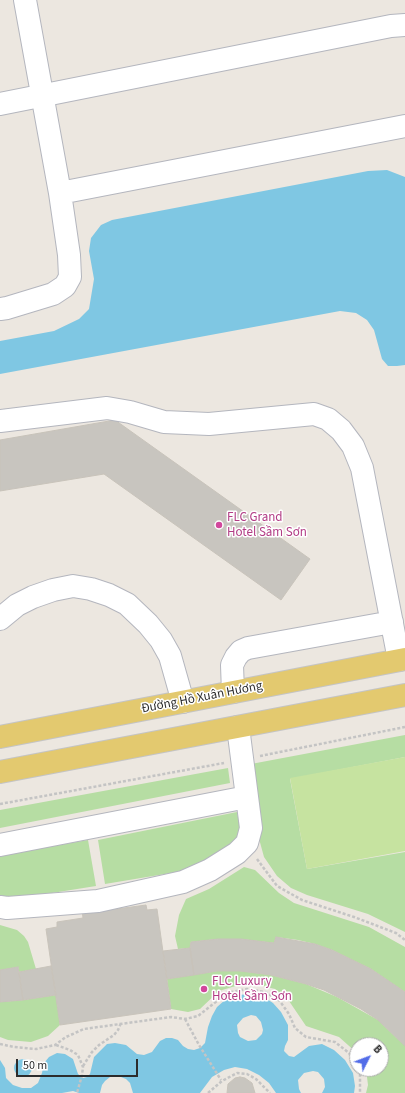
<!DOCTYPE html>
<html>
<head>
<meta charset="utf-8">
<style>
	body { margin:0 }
	#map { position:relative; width:405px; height:1093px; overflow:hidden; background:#ece7e0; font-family:"Source Sans 3",sans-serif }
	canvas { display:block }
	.north { position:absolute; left:349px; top:1037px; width:40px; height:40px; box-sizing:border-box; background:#fff; border:1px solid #ababab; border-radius:50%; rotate:48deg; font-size:11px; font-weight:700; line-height:16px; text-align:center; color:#2c2c2c }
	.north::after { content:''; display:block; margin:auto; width:14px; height:18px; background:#526ce8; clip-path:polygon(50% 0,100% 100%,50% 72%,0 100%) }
	.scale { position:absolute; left:16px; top:1059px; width:122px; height:18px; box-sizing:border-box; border:2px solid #2c2c2c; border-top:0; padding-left:5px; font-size:12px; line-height:14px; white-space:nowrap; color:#2c2c2c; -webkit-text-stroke:3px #fff; paint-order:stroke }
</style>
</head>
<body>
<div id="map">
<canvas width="405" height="1093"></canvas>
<div class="north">B</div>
<div class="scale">50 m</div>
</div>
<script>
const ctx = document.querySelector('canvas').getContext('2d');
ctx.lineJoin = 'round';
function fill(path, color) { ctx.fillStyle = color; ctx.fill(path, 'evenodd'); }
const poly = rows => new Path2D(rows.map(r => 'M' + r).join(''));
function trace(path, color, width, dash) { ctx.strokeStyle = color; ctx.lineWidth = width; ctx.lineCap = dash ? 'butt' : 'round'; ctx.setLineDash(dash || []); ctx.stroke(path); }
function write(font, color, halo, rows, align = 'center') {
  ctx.font = font + ' "Source Sans 3",sans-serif'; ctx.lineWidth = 3; ctx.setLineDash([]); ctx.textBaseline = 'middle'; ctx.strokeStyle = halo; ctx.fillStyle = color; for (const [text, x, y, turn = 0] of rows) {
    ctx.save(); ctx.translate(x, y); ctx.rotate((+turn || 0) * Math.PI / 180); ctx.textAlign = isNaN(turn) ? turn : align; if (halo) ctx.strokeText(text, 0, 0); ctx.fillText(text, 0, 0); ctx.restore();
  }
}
fill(poly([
	[405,735,405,757,290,779,307,869,405,852,405,932,368,914,307,895,291,888,277,876,264,857,258,835,251,764],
	[228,768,230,783,0,828,0,810],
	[237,812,242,838,189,870,105,884,98,840],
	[88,840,96,886,33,896,0,898,0,855],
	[244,867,255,870,279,893,294,903,369,927,405,947,405,992,371,969,332,950,315,944,298,940,276,937,274,943,241,939,218,939,191,942,190,948,178,949,175,936,179,915,186,899,209,889],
	[0,925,17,930,24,936,28,942,36,969,19,972,18,967,0,970],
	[217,971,240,971,271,975,306,984,337,997,378,1020,405,1046,405,1093,366,1093,368,1085,366,1069,381,1069,381,1045,357,1045,357,1053,339,1037,306,1026,289,1001,275,989,251,983,232,987,219,991,200,1009,188,1012,171,1009,167,979],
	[56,995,60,1025,48,1036,31,1042,8,1040,0,1037,0,1002,23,1000]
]), '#b6dda3');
fill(poly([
	[405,757,405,851,307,869,290,778]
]), '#c6e3a0');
fill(poly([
	[387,170,405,177,405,365,397,366,388,366,382,359,374,330,367,320,356,313,340,311,0,374,0,341,54,331,79,319,89,309,94,279,89,251,91,238,101,225,112,220,368,171],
	[250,994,262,996,273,1003,281,1012,288,1025,288,1040,285,1046,284,1051,289,1056,294,1057,309,1046,322,1044,334,1050,345,1060,353,1073,355,1086,354,1093,322,1093,325,1087,324,1079,318,1072,313,1071,304,1073,298,1080,299,1089,301,1093,276,1093,269,1083,259,1075,247,1069,235,1067,224,1070,212,1077,200,1093,133,1093,130,1083,126,1079,121,1077,115,1076,110,1077,105,1081,102,1085,100,1093,79,1093,73,1091,62,1093,0,1093,0,1060,5,1068,6,1078,13,1085,22,1088,31,1088,38,1083,42,1073,44,1063,49,1057,57,1053,65,1054,73,1059,78,1074,83,1078,87,1077,90,1074,94,1057,107,1044,115,1043,126,1045,137,1054,144,1055,152,1052,160,1041,166,1038,172,1038,178,1040,183,1046,188,1049,194,1050,200,1048,205,1043,208,1027,212,1016,217,1007,225,1000,237,995],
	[251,1015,256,1016,261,1022,263,1030,262,1034,256,1040,248,1041,240,1037,238,1033,237,1025,243,1018],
	'14 1068a9 9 0 1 1 18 0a9 9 0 1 1-18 0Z'
]), '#7fc7e3');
const building = poly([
	[115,420,310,559,281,600,104,474,0,491,0,440,115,420],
	[116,904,117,909,146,905,147,910,157,909,171,1009,60,1025,46,929,57,927,57,922,83,918,82,909,116,904],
	[276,937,315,944,332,950,371,969,405,992,405,1046,378,1020,361,1009,324,990,306,984,271,975,240,971,217,971,194,975,190,948,191,942,218,939,241,939,274,943,276,937],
	[190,948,194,975,167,979,163,951,190,948],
	[51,966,56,995,23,1000,19,972,51,966],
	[18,967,23,1000,0,1002,0,970,18,967],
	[240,1077,245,1078,252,1083,255,1093,227,1093,228,1084,235,1078,240,1077]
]);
fill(building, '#c8c5bf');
trace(building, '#c8c3ba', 1);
const minor = poly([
	[0,104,391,26,405,25],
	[60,193,405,126],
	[0,309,7,308,53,294,65,286,70,277,69,255,60,193,25,0],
	[0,421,107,408,130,412,164,422,209,424,314,414,328,419,341,430,353,446,362,468,399,660],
	[0,619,17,605,33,597,53,590,73,586,91,589,109,595,127,604,148,624,161,640,170,656,183,702],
	[233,692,232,665,236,657,241,651,248,648,392,622],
	[0,845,247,797],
	[0,907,7,908,98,901,183,882,210,870,237,853,247,843,251,828,238,727]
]);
const major = poly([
	[0,737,405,659],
	[0,772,405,695]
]);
trace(minor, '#b4b6be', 24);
trace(major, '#c4c4c4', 24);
trace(poly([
	[260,756,405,727],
	[0,804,224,763],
	[257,859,277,886,302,900,354,917,396,933,405,940],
	[185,1019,199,1045,221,1080],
	[0,1044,14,1047,36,1049,55,1045,66,1037,84,1029,171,1017,185,1019,198,1016,227,993,247,989,265,992,279,1000,289,1014,295,1028,306,1037,335,1042,349,1053,357,1066],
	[56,1045,70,1050,78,1055,83,1067,82,1075,77,1093],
	[83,1066,92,1052,99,1045,114,1035,118,1030,121,1023],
	[359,1069,360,1071,360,1093],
	[208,1093,222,1081,237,1073,247,1074,256,1079,270,1093]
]), '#c4c4c4', 2.5, [3, 2]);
trace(minor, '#fff', 22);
trace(major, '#e3c96f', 22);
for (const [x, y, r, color] of [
	[219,525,4,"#d1479c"],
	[204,989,4,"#d1479c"]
]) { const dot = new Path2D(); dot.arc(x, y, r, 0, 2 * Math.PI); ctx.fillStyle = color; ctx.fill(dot); trace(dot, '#fff', 1.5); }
write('13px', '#b23c85', '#fff', [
	["FLC Grand",227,518],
	["Hotel Sầm Sơn",227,533],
	["FLC Luxury",212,982],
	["Hotel Sầm Sơn",212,997]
], 'left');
write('13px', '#2c2c2c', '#fff', [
	["Đường Hồ Xuân Hương",202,698,-11]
]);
</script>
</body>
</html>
